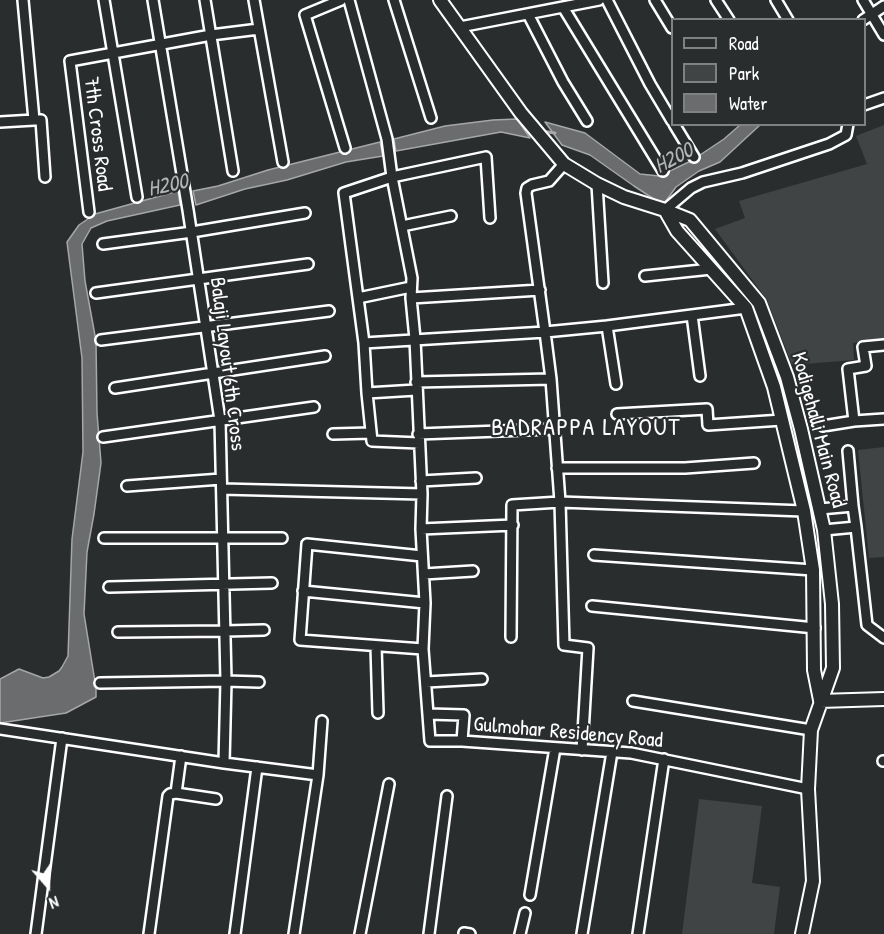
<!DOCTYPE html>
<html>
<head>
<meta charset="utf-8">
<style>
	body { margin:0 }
	#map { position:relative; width:884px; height:934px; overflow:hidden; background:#2a2d2e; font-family:"Patrick Hand",sans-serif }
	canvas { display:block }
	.legend { position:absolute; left:671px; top:18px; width:195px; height:108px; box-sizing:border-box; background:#2a2d2e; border:2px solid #7f8182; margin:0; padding:8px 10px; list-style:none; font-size:18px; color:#fff }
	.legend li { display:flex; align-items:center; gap:12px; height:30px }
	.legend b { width:30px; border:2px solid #7f8182 }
	.north { position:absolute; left:18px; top:856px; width:60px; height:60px; -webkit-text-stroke:4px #2a2d2e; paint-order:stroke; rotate:160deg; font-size:16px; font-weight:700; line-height:24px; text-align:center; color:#fff }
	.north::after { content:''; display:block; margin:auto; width:21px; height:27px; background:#fff; clip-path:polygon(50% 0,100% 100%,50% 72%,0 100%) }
</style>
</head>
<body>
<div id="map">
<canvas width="884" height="934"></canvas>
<ul class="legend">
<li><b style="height:8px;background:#2a2d2e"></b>Road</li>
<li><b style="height:16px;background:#414445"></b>Park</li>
<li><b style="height:16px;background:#6a6c6d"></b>Water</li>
</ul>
<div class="north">N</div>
</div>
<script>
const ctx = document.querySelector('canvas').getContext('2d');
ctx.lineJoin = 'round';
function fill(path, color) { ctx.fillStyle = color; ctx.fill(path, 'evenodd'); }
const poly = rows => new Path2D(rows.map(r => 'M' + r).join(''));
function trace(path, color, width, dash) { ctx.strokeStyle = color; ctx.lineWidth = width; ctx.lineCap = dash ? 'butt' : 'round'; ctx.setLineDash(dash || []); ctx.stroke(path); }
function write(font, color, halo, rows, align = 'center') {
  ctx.font = font + ' "Patrick Hand",sans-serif'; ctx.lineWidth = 4.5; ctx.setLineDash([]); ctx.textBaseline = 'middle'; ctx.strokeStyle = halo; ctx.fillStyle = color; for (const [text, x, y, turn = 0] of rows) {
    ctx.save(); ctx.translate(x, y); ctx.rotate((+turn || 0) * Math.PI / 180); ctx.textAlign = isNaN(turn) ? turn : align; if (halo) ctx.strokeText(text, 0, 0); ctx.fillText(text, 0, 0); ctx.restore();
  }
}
fill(poly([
	[884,125,884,339,853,343,854,360,792,365,767,300,715,229,745,218,739,201,867,164,856,136],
	[884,447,884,557,869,558,858,450],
	[699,799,762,806,752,883,780,887,774,934,682,934]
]), '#414445');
const water = poly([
	[517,119,530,138,501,132,396,151,394,139,445,126,493,120,517,119],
	[545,122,585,133,640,174,659,176,691,161,724,139,740,125,760,125,720,162,699,171,676,187,663,205,634,186,590,155,562,145,545,122],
	[380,142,383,156,346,162,287,180,245,189,196,205,193,191,218,186,268,170,380,142],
	[178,191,180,205,107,221,91,228,82,244,85,281,96,341,97,413,101,463,94,514,87,552,84,614,96,688,96,697,66,713,0,723,0,679,19,669,43,678,49,677,59,671,62,667,68,656,72,539,83,452,82,358,67,242,79,225,95,214,178,191]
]);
fill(water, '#6a6c6d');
trace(water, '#a6a7a7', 1.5);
trace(poly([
	[541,131,555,133]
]), '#a6a7a7', 3);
const street = poly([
	[104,0,137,197],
	[153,0,188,210,220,420,226,681,224,763],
	[205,0,233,171],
	[254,0,283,162],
	[341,0,305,15,345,148],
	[349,0,387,139,392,177,412,278,411,298,415,339,422,494,421,529,425,603,423,649,430,741,462,741,631,753,808,789],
	[394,0,431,118],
	[607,0,650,84,672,121],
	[655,0,672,28],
	[716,0,729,20],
	[776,0,788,20],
	[863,0,884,35],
	[563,7,663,171],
	[528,14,563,82,587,121],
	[863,20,884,6],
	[460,27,599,0],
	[864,105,884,98],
	[34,120,41,120,45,177],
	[0,122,34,120,23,0],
	[674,124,694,157],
	[597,184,603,283],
	[665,210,691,188,703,182,742,173,829,144,846,135,848,124],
	[89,212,70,61,211,35,259,29],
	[402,226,451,216],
	[103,244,192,232,305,213],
	[645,276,711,269],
	[96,293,308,264],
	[358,298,411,287],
	[411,298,540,290],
	[692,315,700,376],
	[607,326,616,384],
	[101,340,329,311],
	[364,343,545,332,526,193,527,188,532,185,549,181,564,164],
	[416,382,551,379],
	[115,388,325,356],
	[367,393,416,390],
	[617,414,707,409,708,425,782,420],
	[854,421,884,419],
	[823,426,854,421,848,369,866,366,863,347,884,345],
	[333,434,371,433],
	[418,434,554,429],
	[103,437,314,407],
	[419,443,372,441,367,393,364,343,344,193,392,177,486,157,490,218],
	[848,451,853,506],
	[557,468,685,468,754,463],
	[421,481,476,478],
	[127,486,221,479],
	[222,489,422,494],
	[820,509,853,506,856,527,824,530],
	[856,527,867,625,884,638],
	[421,529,513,525],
	[104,538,282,538],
	[594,555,813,570],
	[422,556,307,544,300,640,423,649],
	[424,574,473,571],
	[109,587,272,583],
	[303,591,425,603],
	[592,606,815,628],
	[118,632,225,631,264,630],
	[511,637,512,505,560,502,804,511],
	[376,646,378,713],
	[426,682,482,679],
	[100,683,226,681,259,682],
	[633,701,811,730],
	[428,714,464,715,462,741],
	[0,729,224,763,318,775],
	[582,750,588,648,564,645,560,502,551,379,545,332,607,326,746,308],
	[883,761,884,761],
	[176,793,216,799],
	[530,895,555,748],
	[464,933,470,934],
	[36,934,62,738],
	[149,934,168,796,170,794,176,793,181,756],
	[235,934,257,767],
	[294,934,318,775,322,721],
	[360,934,389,784],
	[429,934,447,796],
	[520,934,525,913],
	[582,934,612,752],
	[638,934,664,759]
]);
const secondary = poly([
	[440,0,521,113,564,164,597,184,624,197,665,210,690,220,759,303,787,377,801,429,824,530,832,604,833,668,811,730,808,789,813,881,802,934],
	[665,210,677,231,746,308,774,387,804,511,813,570,814,670,820,700],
	[820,701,884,699]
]);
trace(street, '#fff', 14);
trace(secondary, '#fff', 16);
trace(street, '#2a2d2e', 9);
trace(secondary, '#2a2d2e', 12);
write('21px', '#fff', '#2a2d2e', [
	["7th Cross Road",97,134,83],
	["Balaji Layout 6th Cross",227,364,83],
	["Kodigehalli Main Road",818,430,75],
	["Gulmohar Residency Road",568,733,5]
]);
write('italic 22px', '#b4b6b6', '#2a2d2e', [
	["H200",674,159,-28],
	["H200",168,186,-12]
]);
ctx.letterSpacing = '1.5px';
write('24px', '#fff', '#2a2d2e', [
	["BADRAPPA LAYOUT",586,429]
]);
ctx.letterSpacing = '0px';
</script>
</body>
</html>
